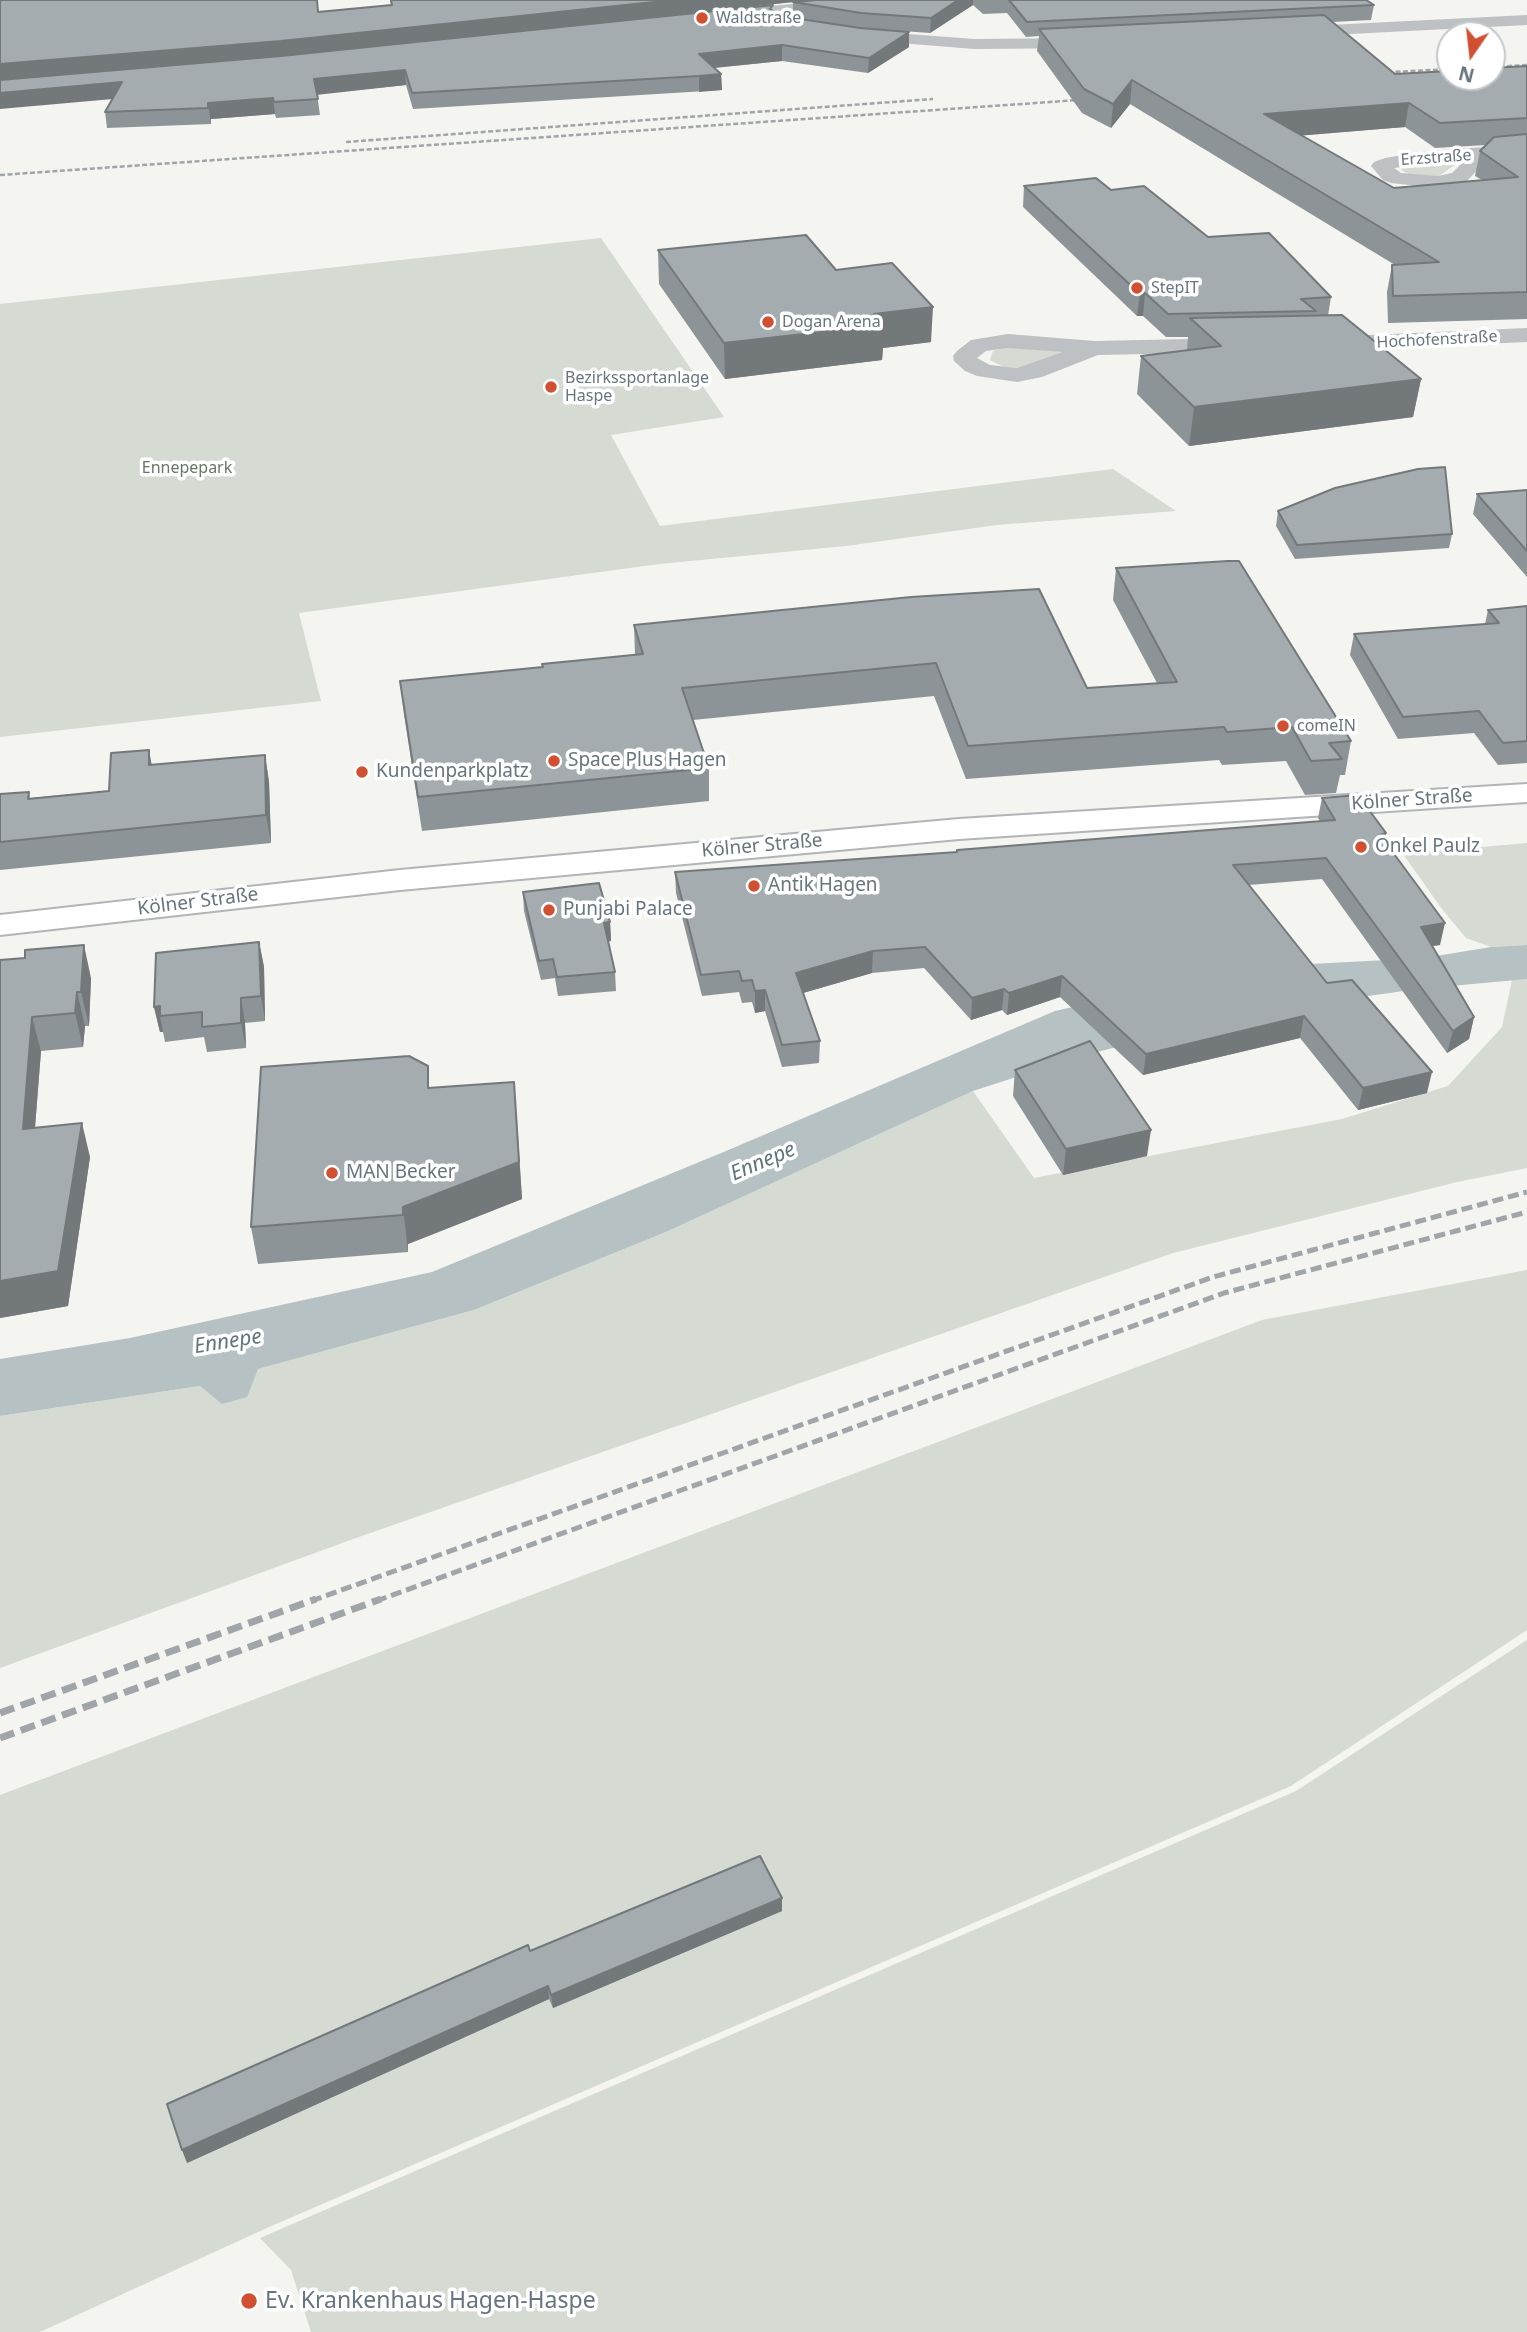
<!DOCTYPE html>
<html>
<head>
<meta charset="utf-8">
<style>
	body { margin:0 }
	#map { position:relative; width:1527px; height:2332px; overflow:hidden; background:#f4f4f0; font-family:"Noto Sans",sans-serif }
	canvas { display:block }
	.north { position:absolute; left:1436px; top:21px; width:70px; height:70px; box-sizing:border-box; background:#fff; border:2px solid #c2c8cc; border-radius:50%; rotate:194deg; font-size:19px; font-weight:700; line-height:28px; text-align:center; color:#66757f }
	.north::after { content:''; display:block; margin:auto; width:24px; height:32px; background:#d25032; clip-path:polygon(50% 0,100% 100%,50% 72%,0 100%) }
</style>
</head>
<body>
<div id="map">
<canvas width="1527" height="2332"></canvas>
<div class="north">N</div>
</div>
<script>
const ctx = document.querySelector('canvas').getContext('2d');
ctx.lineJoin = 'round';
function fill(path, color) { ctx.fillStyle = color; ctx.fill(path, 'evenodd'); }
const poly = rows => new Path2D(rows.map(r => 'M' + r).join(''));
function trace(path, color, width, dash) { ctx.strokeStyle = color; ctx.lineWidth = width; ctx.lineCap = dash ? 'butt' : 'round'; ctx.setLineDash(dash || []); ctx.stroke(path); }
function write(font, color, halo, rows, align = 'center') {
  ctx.font = font + ' "Noto Sans",sans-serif'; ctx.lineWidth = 7; ctx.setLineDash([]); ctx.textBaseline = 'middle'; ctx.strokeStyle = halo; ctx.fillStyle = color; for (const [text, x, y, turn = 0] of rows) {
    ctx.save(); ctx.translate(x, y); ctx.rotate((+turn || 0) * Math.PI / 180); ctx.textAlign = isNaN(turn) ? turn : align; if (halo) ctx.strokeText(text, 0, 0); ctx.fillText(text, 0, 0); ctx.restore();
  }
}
fill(poly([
	[1452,161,1456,164,1439,176,1410,175,1401,170,1403,166],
	[601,238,724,417,611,435,660,526,1113,469,1176,511,997,525,846,546,659,564,299,613,321,701,0,737,0,304],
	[1008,347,1065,352,1020,368,1004,367,990,360,993,351],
	[1527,843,1527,945,1491,947,1466,938,1442,909,1403,854],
	[1527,979,1527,1168,1457,1182,1173,1253,356,1538,0,1668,0,1416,200,1386,222,1403,258,1369,474,1310,666,1232,973,1091,1034,1178,1342,1119,1448,1086,1502,1027,1512,980],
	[1527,1270,1527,1630,1291,1786,269,2227,40,2332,0,2332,0,1795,1262,1320],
	[1527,1640,1527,2332,311,2332,291,2270,260,2238,1296,1791]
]), '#d5dad2');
fill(poly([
	[1527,945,1527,979,1418,989,1261,1011,1081,1056,973,1091,666,1232,474,1310,258,1369,247,1397,222,1404,200,1386,0,1416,0,1359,130,1338,432,1272,726,1151,1055,1011,1189,981,1273,966,1424,958,1491,947]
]), '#b6c1c4');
const major = poly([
	[1527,784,1527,802,959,839,400,890,0,935,0,915,400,870,959,819,1527,784]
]);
trace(major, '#b1b5b8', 4);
fill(poly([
	[832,0,892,0,884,5,719,21,711,16,719,11,832,0],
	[1527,15,1527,25,1290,37,1281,32,1290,27,1527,15],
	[856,30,974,39,1090,38,1099,43,1090,48,974,49,850,39,847,35,850,31,856,30],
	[1527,144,1527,156,1488,159,1466,182,1438,188,1391,183,1383,180,1371,166,1374,162,1385,158,1427,151,1527,144],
	[1465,160,1452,173,1438,176,1401,173,1394,168,1465,160],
	[1527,328,1527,342,1323,351,1315,349,1311,344,1315,339,1323,337,1527,328],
	[1008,334,1095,341,1238,338,1246,340,1250,345,1246,350,1238,352,1098,355,1042,377,1017,382,977,376,965,371,954,361,953,356,957,351,971,340,1008,334],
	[1008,348,1063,352,1017,368,990,365,977,358,986,351,1008,348]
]), '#bdc1c4');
fill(major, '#fff');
trace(poly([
	[1492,67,1527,65],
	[1373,73,1450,69],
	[346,142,933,99],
	[0,175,1093,99]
]), '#9fa5a9', 2.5, [5, 2.5]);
trace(poly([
	[311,1601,1213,1277,1527,1192],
	[376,1601,1224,1293,1527,1212]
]), '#9fa5a9', 5, [11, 5]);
trace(poly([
	[0,1713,316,1599],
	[0,1738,381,1599]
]), '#9fa5a9', 7, [15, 7]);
fill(poly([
	[390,0,812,0,559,27,773,11,781,16,909,47,868,73,782,61,715,68,721,74,722,90,413,109,406,85,317,94,320,115,276,118,275,114,211,119,211,124,107,128,105,112,112,99,318,12,391,5],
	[817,0,1366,0,1374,5,1371,20,1332,22,1395,74,1527,66,1527,319,1388,323,1387,292,1392,265,1395,265,1130,104,1111,128,1082,113,1037,51,1039,36,1026,37,1007,13,983,14,973,5,930,33,860,28,793,17,793,2],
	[1405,127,1435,148,1487,145,1480,151,1475,176,1482,180,1394,188,1301,135],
	[1024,186,1111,190,1331,297,1328,316,1421,379,1413,417,1189,446,1137,394,1141,356,1187,350,1188,337,1166,337,1143,316,1137,316,1023,207],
	[658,250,836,270,931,342,883,348,882,360,725,379,659,284],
	[1527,490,1527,577,1473,514,1477,494],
	[1278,511,1452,534,1449,548,1295,559,1276,526],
	[1116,568,1351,741,1345,775,1340,775,1336,793,1305,795,1286,761,1222,765,1219,760,966,779,934,696,693,720,709,768,709,801,422,831,404,714,400,681,542,667,635,655,634,625,911,597,1087,688,1157,683,1113,600],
	[1527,606,1527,763,1498,765,1474,733,1398,739,1350,655,1354,634,1485,624,1488,610],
	[265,755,269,782,271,843,0,870,0,794,29,792,30,798,109,791,152,765],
	[1322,798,1386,833,1385,841,1440,945,1432,946,1474,1017,1469,1039,1447,1053,1322,879,1249,885,1327,983,1427,1093,1358,1110,1300,1038,1143,1075,1060,997,1007,1015,1002,1010,971,1020,924,968,872,973,803,993,820,1041,819,1063,782,1067,765,1011,755,1013,752,1002,742,1003,739,992,702,996,676,893,675,872,956,852,957,850,1320,821,1318,818],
	[523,892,610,922,611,941,608,941,615,972,616,991,558,996,555,978,541,980,524,911],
	[259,942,264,967,265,1021,245,1023,246,1048,207,1052,204,1037,165,1042,163,1032,160,1032,154,1007],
	[25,958,91,978,89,1026,85,1026,83,1047,41,1051,35,1128,90,1157,68,1306,0,1318],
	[1015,1070,1147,1156,1063,1175,1013,1096],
	[430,1088,517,1119,522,1199,408,1244,408,1252,258,1264,251,1227],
	[782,1898,782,1911,553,2008,549,1999,187,2163,530,1951]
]), '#8d9497');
fill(poly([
	[673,0,812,0,283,56,0,80,0,64],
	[958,0,973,0,973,5,930,33,931,18],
	[909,32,909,47,868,73,869,58],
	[782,45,782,61,700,69,699,54],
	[405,70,406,85,316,95,314,79],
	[721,74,722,90,699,92,699,76],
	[1132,80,1130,104,1111,128,1113,104],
	[122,82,124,98,0,109,0,93],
	[273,98,275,114,211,119,211,124,208,103],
	[1409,103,1405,127,1261,139,1264,114],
	[1145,293,1143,316,1137,316,1140,294],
	[933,307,931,342,883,348,882,360,725,379,724,343,874,314],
	[1421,379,1413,417,1189,446,1194,407],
	[149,750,154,777,149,765],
	[265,755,269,782,271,843,266,815],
	[1386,833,1382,853,1380,835],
	[610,922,611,941,606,942,604,923],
	[1445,923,1440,945,1417,948,1421,927],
	[259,942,264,967,265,1021,261,996],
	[84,945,91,978,89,1026,81,992],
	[873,951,872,973,796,995,796,973],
	[1062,976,1060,997,1007,1015,1009,993],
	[1004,989,1002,1010,971,1020,972,998],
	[765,990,765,1011,755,1013,755,991],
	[77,992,85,1026,83,1047,75,1013],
	[241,998,245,1023,246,1048,241,1023],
	[160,1006,160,1016,163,1032,160,1032,154,1007],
	[1304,1016,1300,1038,1143,1075,1146,1054],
	[32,1017,41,1051,32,1164,23,1129],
	[1474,1017,1469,1039,1447,1053,1453,1031],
	[1432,1072,1427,1093,1358,1110,1363,1088],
	[514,1082,522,1199,408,1244,408,1252,403,1207],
	[82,1123,90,1157,68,1306,0,1318,0,1281],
	[1151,1130,1147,1156,1063,1175,1066,1149],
	[782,1898,782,1911,553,2008,551,1995],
	[548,1986,549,1999,187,2163,182,2150]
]), '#73787b');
const building = poly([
	[0,0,317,0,318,12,392,5,391,0,673,0,281,41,0,64,0,0],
	[817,0,958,0,931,18,861,13,793,2,817,0],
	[1009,0,1366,0,1374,5,1027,22,1009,0],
	[773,5,770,9,781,16,860,28,909,32,869,58,782,45,699,54,721,74,699,76,412,93,405,70,314,79,318,99,274,102,273,98,208,103,208,108,105,112,122,82,0,93,0,80,281,56,773,5],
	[1324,15,1395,74,1450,71,1450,77,1492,77,1492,68,1527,66,1527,118,1440,123,1409,103,1264,114,1394,188,1518,177,1480,151,1494,137,1527,134,1527,292,1393,296,1392,265,1439,262,1132,80,1113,104,1084,89,1039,29,1324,15],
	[1096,178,1111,190,1144,186,1208,237,1269,233,1331,297,1301,299,1316,311,1168,314,1145,293,1140,294,1024,186,1096,178],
	[806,235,836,270,892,263,933,307,874,314,883,325,724,343,658,250,806,235],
	[1342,315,1421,379,1194,407,1141,356,1221,346,1190,318,1342,315],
	[1445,467,1452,534,1297,545,1278,511,1335,488,1418,469,1445,467],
	[1527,490,1527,551,1477,494,1527,490],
	[1228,561,1239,561,1351,741,1329,743,1342,759,1311,761,1292,727,1227,732,1224,727,968,746,936,663,682,688,709,768,418,797,400,681,543,667,542,664,643,654,634,625,911,597,1039,589,1087,688,1177,682,1116,568,1228,561],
	[1527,606,1527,741,1503,743,1479,711,1403,717,1354,634,1499,623,1488,610,1527,606],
	[149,750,149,765,265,755,266,815,0,842,0,794,29,792,28,799,109,791,111,753,149,750],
	[1358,795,1386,833,1380,835,1445,923,1421,927,1474,1017,1453,1031,1326,858,1233,865,1327,983,1352,980,1432,1072,1363,1088,1304,1016,1146,1054,1062,976,1009,993,1004,989,972,998,925,947,873,951,796,973,820,1041,782,1045,765,990,755,991,752,980,742,981,739,971,701,975,675,872,957,852,957,850,1335,820,1322,798,1358,795],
	[599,883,610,922,604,923,615,972,557,977,553,959,539,961,523,892,599,883],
	[259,942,261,996,241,998,241,1023,202,1027,202,1012,160,1016,160,1006,154,1007,156,953,259,942],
	[84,945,81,992,77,992,75,1013,32,1017,23,1129,82,1123,58,1271,0,1281,0,960,25,958,25,950,84,945],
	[1090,1041,1151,1130,1066,1149,1015,1070,1090,1041],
	[409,1056,428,1066,428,1088,514,1082,519,1162,403,1207,403,1215,251,1227,261,1067,409,1056],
	[760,1856,782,1898,551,1995,548,1986,182,2150,167,2104,528,1945,530,1951,760,1856]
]);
fill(building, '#a4acb0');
trace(building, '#73787b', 2);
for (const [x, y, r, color] of [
	[702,18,7,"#d25032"],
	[1137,288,7,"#d25032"],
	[768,322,7,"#d25032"],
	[551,387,7,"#d25032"],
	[1283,726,7,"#d25032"],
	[554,761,7,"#d25032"],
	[362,772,7,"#d25032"],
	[1361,847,7,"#d25032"],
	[754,886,7,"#d25032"],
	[549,910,7,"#d25032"],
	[332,1173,7,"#d25032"],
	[249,2301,9,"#d25032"]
]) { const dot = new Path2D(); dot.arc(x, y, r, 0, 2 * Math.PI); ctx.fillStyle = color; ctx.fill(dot); trace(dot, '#fff', 2.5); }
write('16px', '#66757f', '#fff', [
	["Waldstraße",716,18],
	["StepIT",1151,288],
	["Dogan Arena",782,322],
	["Bezirkssportanlage",565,378],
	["Haspe",565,396],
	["comeIN",1297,726]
], 'left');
write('16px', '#66757f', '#fff', [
	["Erzstraße",1436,158,-4],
	["Hochofenstraße",1437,340,-3]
]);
write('16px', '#687764', '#fff', [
	["Ennepepark",187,468]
]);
write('19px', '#66757f', '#fff', [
	["Space Plus Hagen",568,761],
	["Kundenparkplatz",376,772],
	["Onkel Paulz",1375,847],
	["Antik Hagen",768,886],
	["Punjabi Palace",563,910],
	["MAN Becker",346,1173]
], 'left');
write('19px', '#66757f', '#fff', [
	["Kölner Straße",1412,800,-4],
	["Kölner Straße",762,846,-5],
	["Kölner Straße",198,902,-7]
]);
write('italic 21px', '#61767c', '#fff', [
	["Ennepe",763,1162,-23],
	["Ennepe",228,1342,-9]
]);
write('23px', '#66757f', '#fff', [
	["Ev. Krankenhaus Hagen-Haspe",265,2301]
], 'left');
</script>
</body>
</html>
